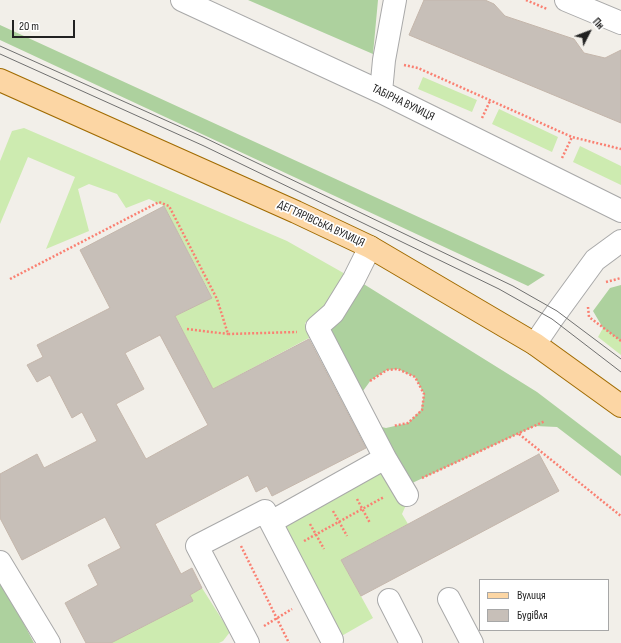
<!DOCTYPE html>
<html>
<head>
<meta charset="utf-8">
<style>
	body { margin:0 }
	#map { position:relative; width:621px; height:643px; overflow:hidden; background:#f2efe9; font-family:"Sofia Sans Condensed",sans-serif }
	canvas { display:block }
	.legend { position:absolute; left:479px; top:579px; width:130px; height:52px; box-sizing:border-box; background:#fff; border:1px solid #a7a7a7; margin:0; padding:5px 7px; list-style:none; font-size:12px; color:#222 }
	.legend li { display:flex; align-items:center; gap:8px; height:20px }
	.legend b { width:20px; border:1px solid #a7a7a7 }
	.north { position:absolute; left:569px; top:12px; width:40px; height:40px; -webkit-text-stroke:3px #fff; paint-order:stroke; rotate:48deg; font-size:11px; font-weight:700; line-height:16px; text-align:center; color:#222 }
	.north::after { content:''; display:block; margin:auto; width:14px; height:18px; background:#222; clip-path:polygon(50% 0,100% 100%,50% 72%,0 100%) }
	.scale { position:absolute; left:12px; top:20px; width:63px; height:18px; box-sizing:border-box; border:2px solid #222; border-top:0; padding-left:5px; font-size:12px; line-height:14px; white-space:nowrap; color:#222; -webkit-text-stroke:3px #fff; paint-order:stroke }
</style>
</head>
<body>
<div id="map">
<canvas width="621" height="643"></canvas>
<ul class="legend">
<li><b style="height:5px;background:#fcd6a4"></b>Вулиця</li>
<li><b style="height:11px;background:#c7bfb8"></b>Будівля</li>
</ul>
<div class="north">Пн</div>
<div class="scale">20 m</div>
</div>
<script>
const ctx = document.querySelector('canvas').getContext('2d');
ctx.lineJoin = 'round';
function fill(path, color) { ctx.fillStyle = color; ctx.fill(path, 'evenodd'); }
const poly = rows => new Path2D(rows.map(r => 'M' + r).join(''));
function trace(path, color, width, dash) { ctx.strokeStyle = color; ctx.lineWidth = width; ctx.lineCap = dash ? 'butt' : 'round'; ctx.setLineDash(dash || []); ctx.stroke(path); }
function write(font, color, halo, rows, align = 'center') {
  ctx.font = font + ' "Sofia Sans Condensed",sans-serif'; ctx.lineWidth = 3.5; ctx.setLineDash([]); ctx.textBaseline = 'middle'; ctx.strokeStyle = halo; ctx.fillStyle = color; for (const [text, x, y, turn = 0] of rows) {
    ctx.save(); ctx.translate(x, y); ctx.rotate((+turn || 0) * Math.PI / 180); ctx.textAlign = isNaN(turn) ? turn : align; if (halo) ctx.strokeText(text, 0, 0); ctx.fillText(text, 0, 0); ctx.restore();
  }
}
fill(poly([
	[423,77,477,100,472,112,418,89],
	[499,109,558,137,552,152,492,124],
	[24,128,287,241,347,275,322,311,305,323,309,338,213,389,175,316,212,297,164,206,149,199,126,208,117,194,89,184,78,189,89,231,46,249,75,177,28,157,0,224,0,161,12,131],
	[580,146,621,166,621,185,573,162],
	[603,328,621,341,621,355,598,337],
	[380,468,406,505,402,514,408,524,341,560,373,618,338,638,281,529],
	[202,588,230,632,223,641,219,643,111,643,192,601,190,595]
]), '#cdebb0');
fill(poly([
	[248,0,378,0,373,54],
	[0,25,545,275,528,286,0,40],
	[362,283,537,392,621,456,621,476,557,427,535,426,410,484,377,426,386,428,408,423,421,410,424,394,415,377,398,369,387,370,371,380,360,395,324,327],
	[621,285,621,341,603,328,593,311,610,288],
	[0,578,34,643,0,643]
]), '#add19e');
const building = poly([
	[424,0,485,0,494,4,505,16,574,39,584,53,605,58,621,50,621,123,409,35,424,0],
	[164,206,212,298,175,316,213,389,309,339,366,448,272,496,267,486,256,492,248,475,155,524,181,574,192,568,202,588,190,595,193,601,111,643,86,643,65,603,98,585,88,565,121,548,105,517,22,560,0,518,0,474,37,454,44,468,97,441,82,412,72,418,50,375,37,382,27,365,43,357,37,345,110,308,80,250,164,206],
	[160,335,208,425,146,459,116,404,144,389,125,353,160,335],
	[539,454,559,491,361,596,341,560,539,454]
]);
fill(building, '#c7bfb8');
trace(building, '#c4b6ab', 1);
const minor = poly([
	[182,0,381,92,621,211],
	[566,0,621,23],
	[381,92,384,60,395,0],
	[370,247,354,279,333,313,317,327,385,458,407,495],
	[535,344,552,319,595,260,621,241],
	[271,522,385,458],
	[0,562,49,643],
	[449,599,472,643],
	[389,600,411,643],
	[248,643,197,546,265,511,332,640]
]);
const major = poly([
	[0,80,296,212,370,247,535,344,621,406]
]);
trace(minor, '#a9a9a9', 24);
trace(major, '#a06b00', 24);
trace(poly([
	[526,0,547,9],
	[404,65,418,68,572,137,621,149],
	[482,118,490,101],
	[562,158,572,137],
	[10,279,159,202,169,206,217,299,228,334,297,332],
	[606,282,621,278],
	[588,307,589,317,621,341],
	[187,329,228,334],
	[370,381,387,370,398,369,415,377,424,394,422,410,408,423,393,426],
	[519,434,621,516],
	[422,478,545,421],
	[357,499,370,523],
	[333,511,347,536],
	[310,524,324,549],
	[304,541,384,497],
	[241,546,289,643],
	[264,626,292,609]
]), '#fa8072', 2.5, [2, 2]);
trace(minor, '#fff', 22);
trace(major, '#fcd6a4', 22);
trace(poly([
	[0,46,203,137,513,286,557,311,621,359],
	[0,54,204,146,499,289,552,319,621,372]
]), '#707070', 1);
write('12px', '#222', '#fff', [
	["ТАБІРНА ВУЛИЦЯ",403,103,26],
	["ДЕГТЯРІВСЬКА ВУЛИЦЯ",321,224,25]
]);
</script>
</body>
</html>
